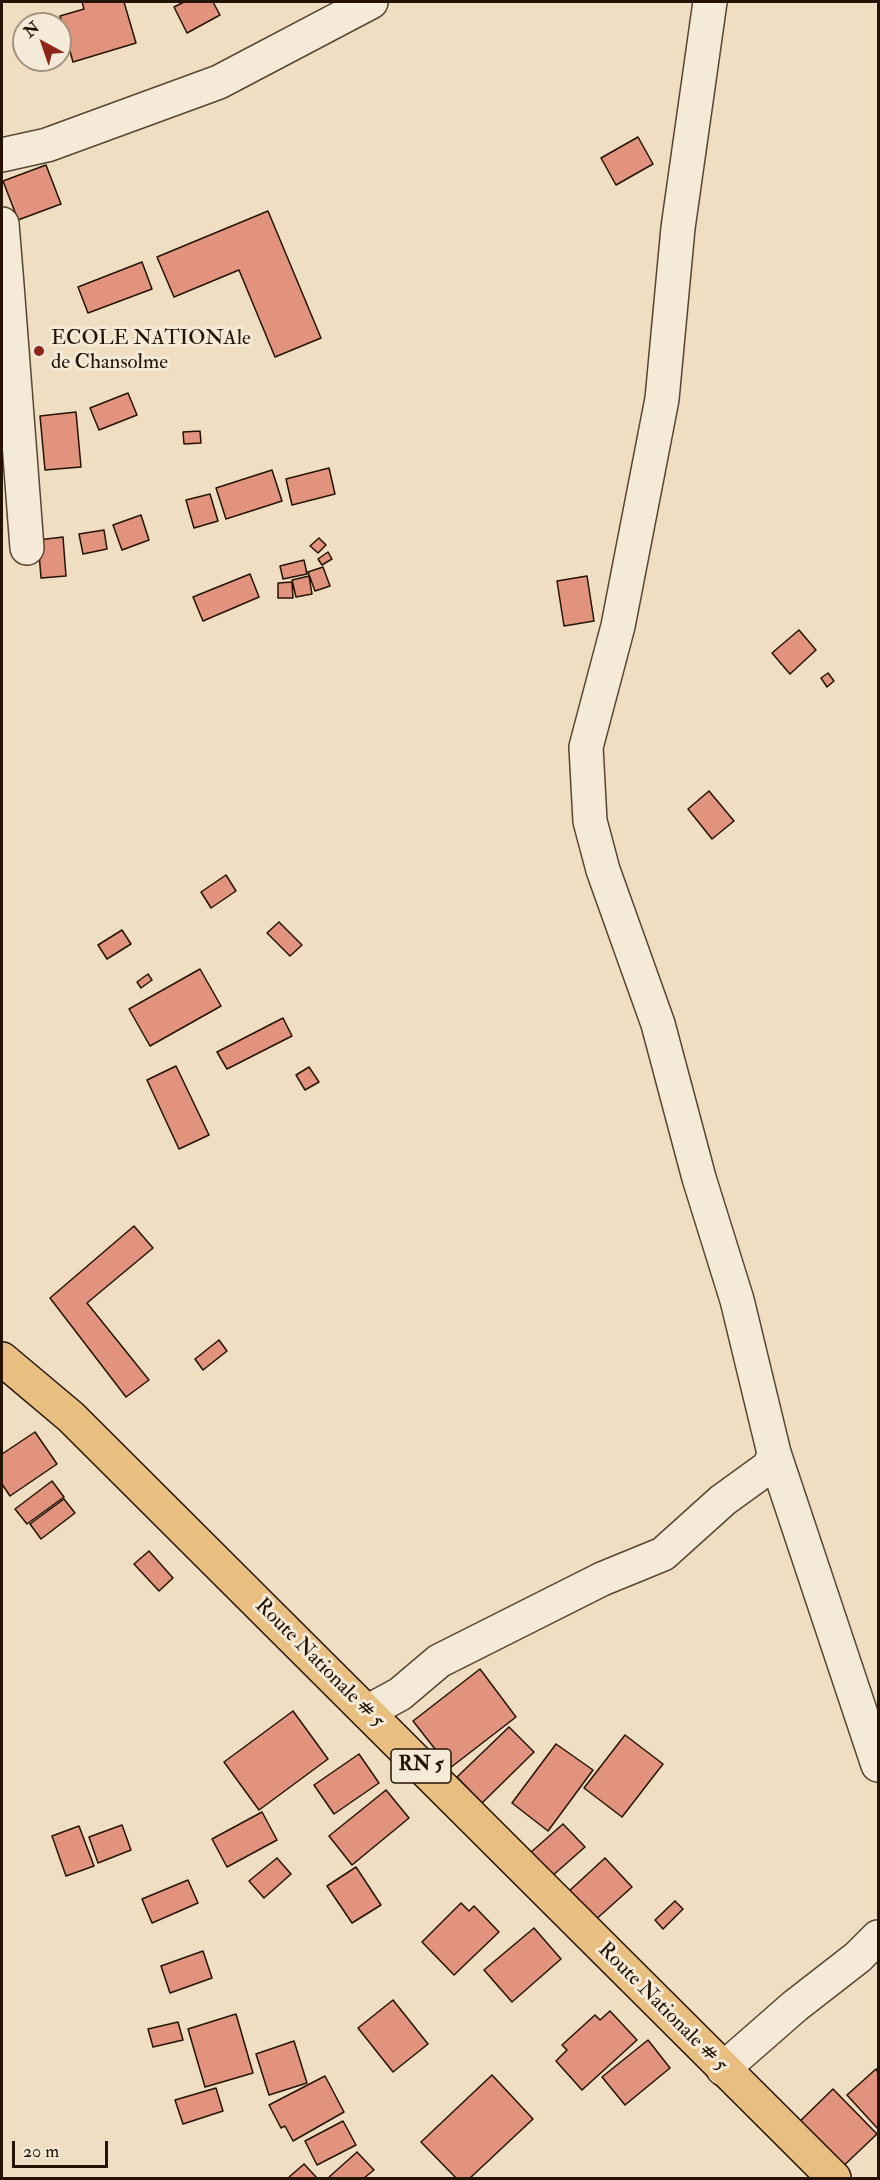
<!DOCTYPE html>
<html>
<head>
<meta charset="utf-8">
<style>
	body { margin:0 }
	#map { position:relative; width:880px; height:2180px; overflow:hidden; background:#f0dec2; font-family:"IM FELL Double Pica",serif }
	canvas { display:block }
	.frame { position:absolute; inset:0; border:3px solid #231300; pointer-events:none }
	.north { position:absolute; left:12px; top:12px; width:60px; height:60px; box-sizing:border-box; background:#f5ead7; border:2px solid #a19481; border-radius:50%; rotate:320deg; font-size:16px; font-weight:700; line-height:24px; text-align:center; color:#231300 }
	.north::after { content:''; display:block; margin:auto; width:21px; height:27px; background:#8f2418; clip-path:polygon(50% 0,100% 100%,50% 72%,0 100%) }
	.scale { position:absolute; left:12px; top:2141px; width:96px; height:27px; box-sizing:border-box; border:3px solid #231300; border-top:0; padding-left:8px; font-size:18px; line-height:21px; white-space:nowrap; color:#231300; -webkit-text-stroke:4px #f5ead7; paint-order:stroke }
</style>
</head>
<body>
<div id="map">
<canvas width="880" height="2180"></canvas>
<div class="frame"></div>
<div class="north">N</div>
<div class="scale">20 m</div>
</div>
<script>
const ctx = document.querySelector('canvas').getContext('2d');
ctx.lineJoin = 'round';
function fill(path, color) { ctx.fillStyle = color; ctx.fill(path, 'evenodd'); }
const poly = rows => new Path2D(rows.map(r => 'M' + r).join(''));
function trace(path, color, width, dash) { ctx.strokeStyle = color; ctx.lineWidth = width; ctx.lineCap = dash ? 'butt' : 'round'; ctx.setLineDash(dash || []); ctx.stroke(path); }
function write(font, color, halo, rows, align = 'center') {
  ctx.font = font + ' "IM FELL Double Pica",serif'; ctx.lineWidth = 6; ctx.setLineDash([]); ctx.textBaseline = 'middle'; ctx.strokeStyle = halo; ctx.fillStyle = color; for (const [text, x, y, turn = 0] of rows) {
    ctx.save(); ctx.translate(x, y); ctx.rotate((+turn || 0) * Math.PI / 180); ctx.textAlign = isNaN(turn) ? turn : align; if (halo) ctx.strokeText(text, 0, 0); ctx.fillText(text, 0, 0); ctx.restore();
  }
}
const building = poly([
	[82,2,124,2,136,43,73,62,60,16,84,9,82,2],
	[184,2,213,2,220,15,187,33,174,7,184,2],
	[638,137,653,164,616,185,601,158,638,137],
	[46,165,61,204,18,220,3,181,46,165],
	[268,211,321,338,275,357,239,270,174,297,157,257,268,211],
	[142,262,152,289,88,313,78,287,142,262],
	[128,393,137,415,99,430,90,408,128,393],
	[76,412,81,467,45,470,40,416,76,412],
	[200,431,201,443,184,444,183,432,200,431],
	[329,468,335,494,292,505,286,479,329,468],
	[272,470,282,501,226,519,216,488,272,470],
	[210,494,218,521,194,528,186,500,210,494],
	[141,515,149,540,122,550,113,525,141,515],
	[104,530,107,549,83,554,79,534,104,530],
	[63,537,66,576,41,578,38,540,63,537],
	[319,538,326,545,318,553,310,546,319,538],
	[328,552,332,559,322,565,318,559,328,552],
	[304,560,307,574,283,579,280,566,304,560],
	[323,567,330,586,315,591,308,572,323,567],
	[250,574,259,597,203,621,193,597,250,574],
	[309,576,312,594,296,597,292,580,309,576],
	[587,576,594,621,564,626,557,581,587,576],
	[292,582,293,598,278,598,278,583,292,582],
	[799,630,816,650,790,674,772,653,799,630],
	[828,673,834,681,827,687,821,678,828,673],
	[709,791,734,821,712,839,688,809,709,791],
	[226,875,236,891,211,908,201,892,226,875],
	[279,922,302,945,290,956,267,933,279,922],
	[122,930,131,944,107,959,98,945,122,930],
	[200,969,221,1006,150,1046,129,1009,200,969],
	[148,974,152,980,141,988,137,982,148,974],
	[283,1018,292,1036,227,1069,217,1052,283,1018],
	[176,1066,209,1135,179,1149,147,1080,176,1066],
	[309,1067,319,1082,305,1090,296,1075,309,1067],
	[134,1226,153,1248,87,1303,149,1380,126,1397,50,1298,134,1226],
	[219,1340,227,1351,203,1370,195,1359,219,1340],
	[35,1432,57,1464,10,1496,2,1484,2,1454,35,1432],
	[52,1481,64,1497,27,1524,15,1509,52,1481],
	[64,1499,75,1513,41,1539,30,1524,64,1499],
	[149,1551,173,1578,159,1591,134,1564,149,1551],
	[480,1669,516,1717,450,1768,413,1721,480,1669],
	[293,1711,328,1759,259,1810,224,1762,293,1711],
	[509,1727,534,1752,482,1803,457,1777,509,1727],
	[625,1735,663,1764,622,1817,584,1788,625,1735],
	[556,1744,593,1770,548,1831,512,1803,556,1744],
	[359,1754,379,1783,334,1814,314,1785,359,1754],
	[386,1790,409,1818,352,1865,329,1836,386,1790],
	[262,1812,277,1840,227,1867,212,1839,262,1812],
	[563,1824,585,1847,551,1877,530,1853,563,1824],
	[122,1825,131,1850,98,1863,89,1837,122,1825],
	[79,1826,94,1866,66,1876,52,1836,79,1826],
	[277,1858,291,1874,264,1898,249,1881,277,1858],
	[605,1858,632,1887,593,1922,567,1893,605,1858],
	[356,1867,381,1905,352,1923,327,1886,356,1867],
	[188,1880,198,1903,152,1923,142,1899,188,1880],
	[675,1901,683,1909,663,1929,655,1920,675,1901],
	[461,1903,469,1911,474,1906,499,1932,454,1975,422,1942,461,1903],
	[534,1928,561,1959,512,2002,484,1970,534,1928],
	[203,1951,212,1978,170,1993,161,1966,203,1951],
	[393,2000,428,2044,393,2072,358,2028,393,2000],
	[610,2011,637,2040,582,2090,556,2061,567,2050,562,2045,595,2015,600,2020,610,2011],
	[236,2014,253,2073,205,2087,188,2029,236,2014],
	[178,2022,183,2040,153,2047,148,2029,178,2022],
	[648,2040,670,2068,625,2105,602,2077,648,2040],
	[294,2041,307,2083,269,2095,256,2054,294,2041],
	[876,2069,878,2072,878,2129,847,2095,876,2069],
	[492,2075,533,2119,470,2178,456,2178,421,2142,492,2075],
	[325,2076,344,2112,293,2141,285,2126,281,2128,269,2105,325,2076],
	[216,2088,223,2111,183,2124,175,2100,216,2088],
	[833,2089,877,2134,835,2174,792,2129,833,2089],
	[343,2121,356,2145,317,2165,305,2141,343,2121],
	[357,2152,374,2170,364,2178,328,2178,357,2152],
	[304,2164,317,2178,288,2178,304,2164]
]);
fill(building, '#e2937e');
trace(building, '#231300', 1.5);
const street = poly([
	[2,155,47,145,219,82,371,2],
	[2,224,7,285],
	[2,284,7,285,27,548],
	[774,1453,878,1765],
	[367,1712,400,1694,439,1661,602,1579,663,1554,723,1500,770,1466,774,1453,737,1300,699,1178,658,1024,603,870,590,821,586,747,618,626,662,399,678,228,710,2],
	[723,2069,795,2006,858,1957,878,1937]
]);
const primary = poly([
	[2,1359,71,1417,834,2178]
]);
trace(street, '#564630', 36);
trace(primary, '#231300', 36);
trace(street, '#f5ead7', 33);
trace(primary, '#e8bf81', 33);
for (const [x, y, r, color] of [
	[39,351,6,"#8f2418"]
]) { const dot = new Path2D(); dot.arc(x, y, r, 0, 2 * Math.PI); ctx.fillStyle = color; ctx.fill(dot); trace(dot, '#f5ead7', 2); }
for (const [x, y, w] of [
	[421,1766,60]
]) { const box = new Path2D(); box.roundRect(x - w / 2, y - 17, w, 34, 4.5); ctx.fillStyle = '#f5ead7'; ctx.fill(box); trace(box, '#231300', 1.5); }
write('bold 20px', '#231300', null, [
	["RN 5",421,1766]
]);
write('21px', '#231300', '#f5ead7', [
	["ECOLE NATIONAle",51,339],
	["de Chansolme",51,363]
], 'left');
write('21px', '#231300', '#f5ead7', [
	["Route Nationale # 5",319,1664,45],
	["Route Nationale # 5",662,2008,45]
]);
</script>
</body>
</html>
